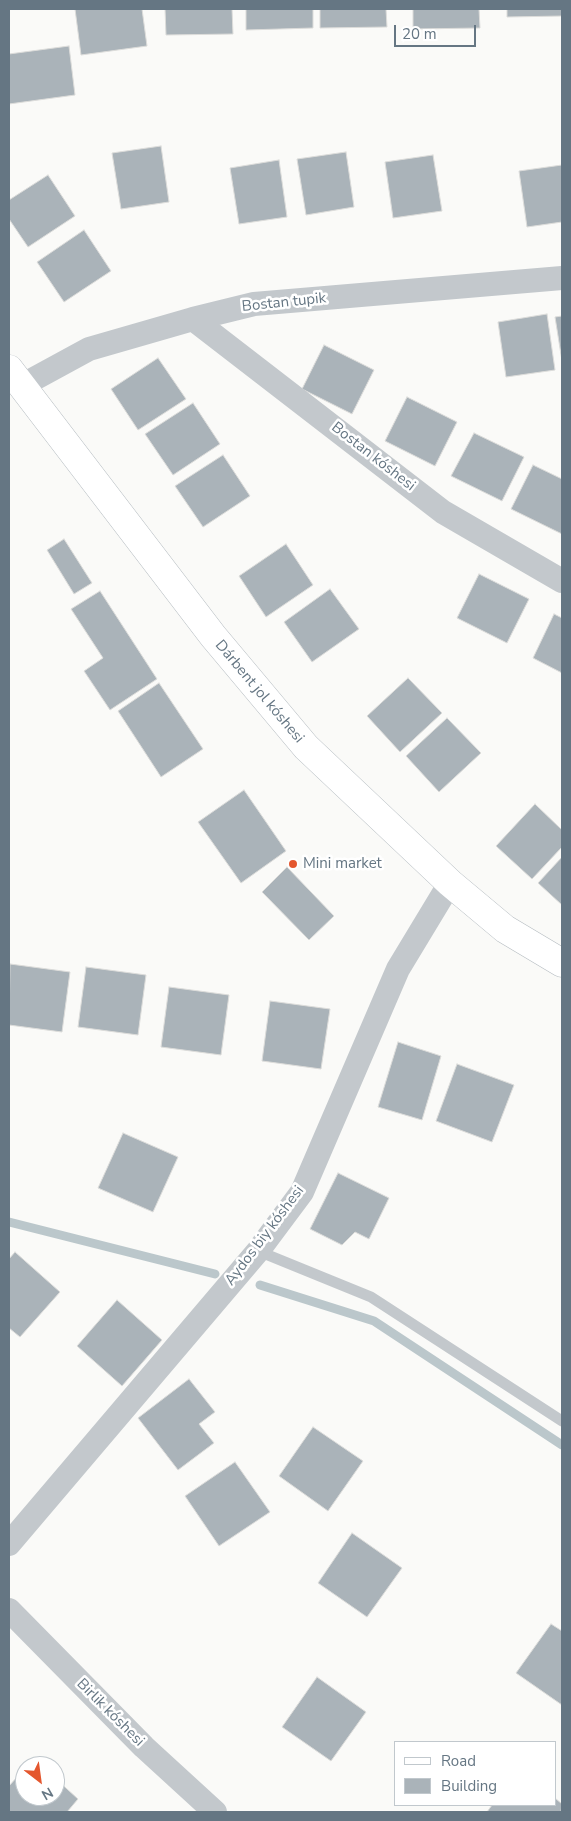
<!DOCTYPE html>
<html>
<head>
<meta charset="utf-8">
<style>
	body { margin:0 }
	#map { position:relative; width:571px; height:1821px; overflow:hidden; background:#fafaf8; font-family:"Nunito Sans",sans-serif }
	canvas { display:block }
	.frame { position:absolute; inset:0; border:10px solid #657683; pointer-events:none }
	.legend { position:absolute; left:394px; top:1741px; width:162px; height:65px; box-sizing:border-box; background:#fff; border:1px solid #c1c8cd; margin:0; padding:6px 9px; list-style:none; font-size:15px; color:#657683 }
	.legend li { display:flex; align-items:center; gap:10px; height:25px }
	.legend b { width:25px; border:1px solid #c1c8cd }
	.north { position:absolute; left:15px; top:1756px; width:50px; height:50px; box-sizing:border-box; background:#fff; border:1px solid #c1c8cd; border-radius:50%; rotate:150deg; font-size:14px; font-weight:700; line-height:20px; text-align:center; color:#657683 }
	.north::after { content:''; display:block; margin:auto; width:18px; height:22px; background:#e4572e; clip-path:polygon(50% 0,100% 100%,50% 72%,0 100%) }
	.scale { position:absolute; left:394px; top:25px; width:82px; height:22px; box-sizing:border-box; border:2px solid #657683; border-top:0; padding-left:6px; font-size:15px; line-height:18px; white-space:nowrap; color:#657683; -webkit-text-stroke:4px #fff; paint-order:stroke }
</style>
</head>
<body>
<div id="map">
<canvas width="571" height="1821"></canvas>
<div class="frame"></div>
<ul class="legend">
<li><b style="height:6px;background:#fff"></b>Road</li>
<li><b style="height:14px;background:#aab3b9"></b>Building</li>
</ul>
<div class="north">N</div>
<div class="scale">20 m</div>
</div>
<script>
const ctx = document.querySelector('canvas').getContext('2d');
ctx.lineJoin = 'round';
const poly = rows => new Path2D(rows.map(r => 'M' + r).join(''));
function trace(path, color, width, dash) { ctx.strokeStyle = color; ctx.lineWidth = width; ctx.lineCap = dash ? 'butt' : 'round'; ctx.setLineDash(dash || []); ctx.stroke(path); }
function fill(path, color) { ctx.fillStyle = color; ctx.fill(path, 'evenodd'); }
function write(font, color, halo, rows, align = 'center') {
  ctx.font = font + ' "Nunito Sans",sans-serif'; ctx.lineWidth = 5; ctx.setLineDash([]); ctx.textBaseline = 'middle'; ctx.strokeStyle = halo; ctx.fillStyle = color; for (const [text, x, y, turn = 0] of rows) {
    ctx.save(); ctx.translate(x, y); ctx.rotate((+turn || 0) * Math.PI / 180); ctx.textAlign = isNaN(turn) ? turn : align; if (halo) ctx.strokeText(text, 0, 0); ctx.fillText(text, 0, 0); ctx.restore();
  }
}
trace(poly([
	[9,1222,215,1274],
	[260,1285,374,1321,562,1445]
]), '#bbc7cb', 9);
const building = poly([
	[75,9,142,9,147,46,81,55,75,9],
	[165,9,232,9,233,34,166,35,165,9],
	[246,9,313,9,313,28,246,30,246,9],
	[320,9,386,9,387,27,320,28,320,9],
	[413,9,479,9,480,28,413,29,413,9],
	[507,9,562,9,562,16,507,17,507,9],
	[69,46,75,95,9,104,9,54,69,46],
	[161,146,169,202,121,209,112,153,161,146],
	[346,152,354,207,306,215,297,159,346,152],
	[433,155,442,211,393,218,385,162,433,155],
	[279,160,287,217,239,224,230,168,279,160],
	[562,165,562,222,527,227,519,171,562,165],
	[48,175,75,216,28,247,9,219,9,200,48,175],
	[84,230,111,271,64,302,37,262,84,230],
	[547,314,555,370,506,377,498,322,547,314],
	[562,316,562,361,555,317,562,316],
	[324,345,374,370,352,414,302,389,324,345],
	[158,358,186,399,138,430,111,389,158,358],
	[407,397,457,422,435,466,385,441,407,397],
	[193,403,220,444,173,475,145,434,193,403],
	[474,433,524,457,502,501,451,476,474,433],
	[223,455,250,496,203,527,175,486,223,455],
	[533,465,562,479,562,534,511,509,533,465],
	[64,539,92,583,74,594,47,550,64,539],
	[286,544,313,585,266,617,239,576,286,544],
	[479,574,529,599,507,643,457,618,479,574],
	[330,589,359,629,312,662,284,622,330,589],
	[100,591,157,679,110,710,84,671,103,658,71,609,100,591],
	[554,614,562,618,562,673,533,658,554,614],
	[408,678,442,713,400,752,367,716,408,678],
	[159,683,203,749,161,777,118,711,159,683],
	[447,718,481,753,439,792,406,756,447,718],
	[244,790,286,851,241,883,198,822,244,790],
	[535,804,562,830,562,847,532,879,496,846,535,804],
	[562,857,562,905,538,883,562,857],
	[287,867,334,916,309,940,262,892,287,867],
	[10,964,70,972,62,1032,9,1025,10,964],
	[86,967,146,975,138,1035,78,1027,86,967],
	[169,987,229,995,221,1055,161,1047,169,987],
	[270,1001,330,1009,321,1069,262,1061,270,1001],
	[398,1042,441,1056,422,1120,378,1107,398,1042],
	[457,1064,514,1085,492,1142,436,1121,457,1064],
	[123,1133,178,1157,153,1212,98,1188,123,1133],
	[338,1173,389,1198,369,1239,355,1232,342,1245,310,1229,338,1173],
	[15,1252,60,1292,20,1337,9,1328,9,1259,15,1252],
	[117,1300,162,1340,122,1386,77,1346,117,1300],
	[189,1379,215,1412,199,1424,214,1443,178,1470,138,1418,189,1379],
	[313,1427,363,1461,328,1511,279,1476,313,1427],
	[235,1462,270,1512,219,1546,185,1496,235,1462],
	[352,1533,402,1568,367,1617,318,1583,352,1533],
	[551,1624,562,1631,562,1705,516,1673,551,1624],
	[317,1677,366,1712,331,1761,282,1727,317,1677],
	[25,1768,25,1796,55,1796,55,1778,78,1799,67,1812,9,1812,9,1786,25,1768],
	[555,1798,562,1804,561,1812,487,1812,492,1805,555,1805,555,1798]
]);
fill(building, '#aab3b9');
trace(building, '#dcdcda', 1);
const secondary = poly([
	[9,369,213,636,306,747,450,883,505,929,562,963]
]);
trace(secondary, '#b3babf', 29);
trace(poly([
	[258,1251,371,1297,562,1421]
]), '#c3c8cc', 11);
trace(poly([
	[193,319,443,512,562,581],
	[21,386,89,349,193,319,254,304,562,278],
	[9,1544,258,1251,302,1192,398,969,450,883],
	[9,1610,144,1747,215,1812]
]), '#c3c8cc', 24);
trace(secondary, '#fff', 28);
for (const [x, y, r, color] of [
	[293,864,5,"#e4572e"]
]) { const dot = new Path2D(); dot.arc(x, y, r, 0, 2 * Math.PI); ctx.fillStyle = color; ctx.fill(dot); trace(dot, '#fff', 2); }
write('15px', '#657683', '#fff', [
	["Bostan tupik",284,303,-6],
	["Bostan kóshesi",373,457,38],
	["Dárbent jol kóshesi",259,692,50],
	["Aydos biy kóshesi",265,1236,-53],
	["Birlik kóshesi",110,1713,45]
]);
write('15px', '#657683', '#fff', [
	["Mini market",303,864]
], 'left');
</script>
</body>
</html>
